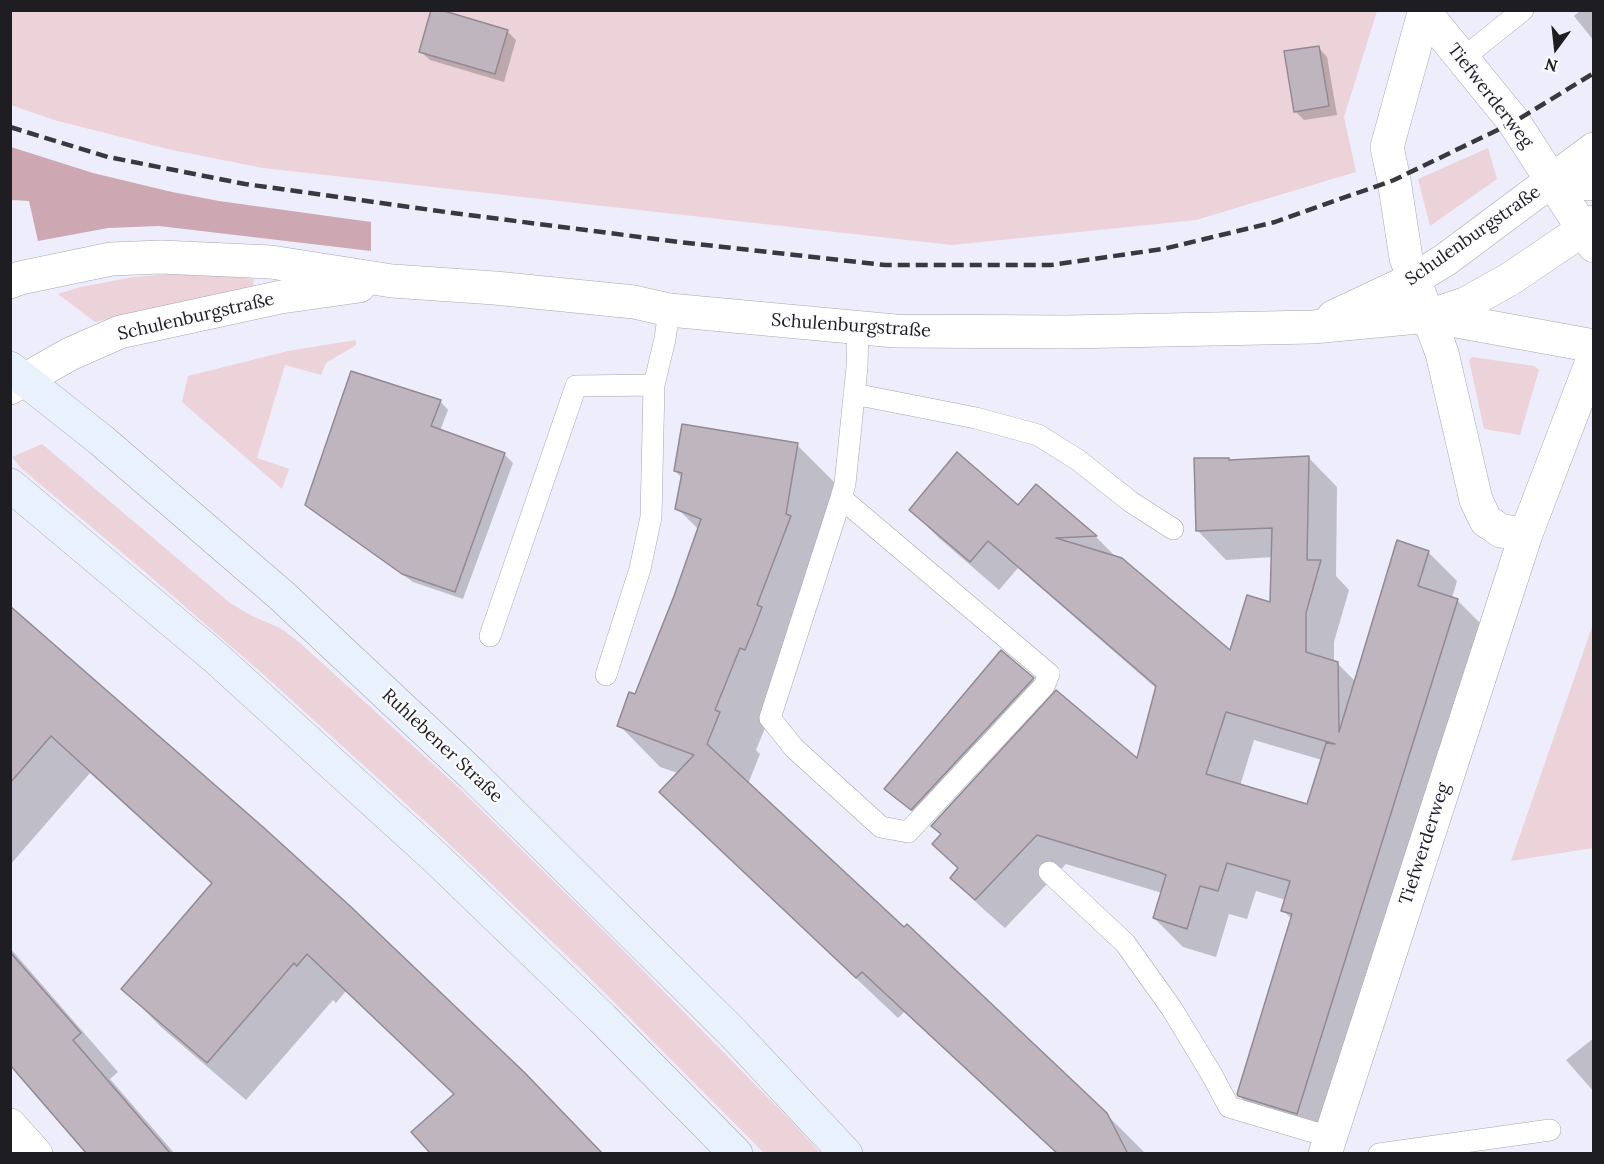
<!DOCTYPE html>
<html>
<head>
<meta charset="utf-8">
<style>
	body { margin:0 }
	#map { position:relative; width:1604px; height:1164px; overflow:hidden; background:#eeedfb; font-family:Lora,serif }
	canvas { display:block }
	.frame { position:absolute; inset:0; border:12px solid #1d1d22; pointer-events:none }
	.north { position:absolute; left:1526px; top:18px; width:60px; height:60px; -webkit-text-stroke:4px #fcfcfe; paint-order:stroke; rotate:195deg; font-size:16px; font-weight:700; line-height:24px; text-align:center; color:#1d1d22 }
	.north::after { content:''; display:block; margin:auto; width:21px; height:27px; background:#1d1d22; clip-path:polygon(50% 0,100% 100%,50% 72%,0 100%) }
</style>
</head>
<body>
<div id="map">
<canvas width="1604" height="1164"></canvas>
<div class="frame"></div>
<div class="north">N</div>
</div>
<script>
const ctx = document.querySelector('canvas').getContext('2d');
ctx.lineJoin = 'round';
function fill(path, color) { ctx.fillStyle = color; ctx.fill(path, 'evenodd'); }
const poly = rows => new Path2D(rows.map(r => 'M' + r).join(''));
function trace(path, color, width, dash) { ctx.strokeStyle = color; ctx.lineWidth = width; ctx.lineCap = dash ? 'butt' : 'round'; ctx.setLineDash(dash || []); ctx.stroke(path); }
function write(font, color, halo, rows, align = 'center') {
  ctx.font = font + ' Lora,serif'; ctx.lineWidth = 4.5; ctx.setLineDash([]); ctx.textBaseline = 'middle'; ctx.strokeStyle = halo; ctx.fillStyle = color; for (const [text, x, y, turn = 0] of rows) {
    ctx.save(); ctx.translate(x, y); ctx.rotate((+turn || 0) * Math.PI / 180); ctx.textAlign = isNaN(turn) ? turn : align; if (halo) ctx.strokeText(text, 0, 0); ctx.fillText(text, 0, 0); ctx.restore();
  }
}
fill(poly([
	[10,11,1377,11,1344,117,1356,172,1196,220,952,245,263,168,172,150,54,120,11,105],
	[1488,148,1497,179,1430,226,1418,179],
	[171,274,216,274,254,279,253,287,95,322,58,294,81,287,134,277],
	[356,340,356,345,326,363,321,375,285,365,257,458,289,469,282,489,182,402,188,376,288,351],
	[1472,357,1534,366,1539,370,1520,435,1484,429,1469,360],
	[42,444,230,603,252,616,280,628,299,642,458,787,618,945,790,1120,820,1153,764,1153,584,972,426,822,263,674,144,571,22,469,12,457],
	[1593,624,1593,848,1511,861]
]), '#ecd2d9');
fill(poly([
	[11,147,93,173,172,192,219,201,371,222,371,251,159,226,108,228,38,241,29,201,11,200]
]), '#cda8b2');
fill(poly([
	[1581,10,1594,10,1594,41,1574,16],
	[507,31,516,40,504,82,430,60,421,52],
	[1319,48,1327,57,1337,115,1304,120,1295,111],
	[440,401,448,410,440,431,504,454,513,463,463,599,413,582,316,513,307,504],
	[797,445,838,486,781,689,756,750,760,754,748,784,1108,1116,1146,1154,1057,1154,904,1012,898,1018,702,833,661,792,678,773,660,767,619,725,636,696,675,596,699,530,677,508,682,478,675,471],
	[1309,458,1337,487,1336,576,1349,590,1334,642,1334,662,1337,663,1356,682,1428,552,1457,581,1452,598,1457,600,1486,629,1326,1142,1268,1125,1239,1095,1292,919,1282,910,1286,900,1256,891,1247,919,1229,914,1216,957,1183,947,1154,918,1162,893,1066,864,1005,928,981,907,952,878,959,869,934,844,942,835,933,826,1138,761,1157,689,1018,568,999,590,939,538,911,510,1018,507,1036,486,1096,537,1116,557,1231,652,1272,604,1273,557,1226,560,1198,531,1229,460,1230,461],
	[1254,740,1322,760,1308,806,1240,786],
	[10,608,548,1098,603,1154,475,1154,455,1095,346,991,336,1003,333,1000,246,1100,161,1027,123,988,213,885,90,773,10,865],
	[1033,679,1041,687,920,818,895,797],
	[10,948,118,1072,110,1079,175,1154,88,1154,10,1063],
	[1594,1038,1594,1092,1566,1060]
]), '#0003');
const building = poly([
	[431,10,441,10,508,30,495,74,419,52,431,10],
	[1319,46,1329,106,1294,112,1284,51,1319,46],
	[351,371,441,400,431,426,505,453,455,592,402,574,305,505,351,371],
	[682,424,798,443,786,514,791,516,757,605,762,607,754,628,745,650,740,648,715,710,720,712,707,744,904,927,907,924,1107,1113,1128,1154,1058,1154,862,972,856,978,659,792,694,755,617,726,629,692,635,694,674,596,701,519,675,509,682,473,674,471,682,424],
	[957,452,1018,505,1036,484,1097,536,1056,538,1122,558,1230,650,1247,595,1270,602,1272,528,1196,531,1194,458,1229,458,1229,460,1309,456,1307,560,1321,560,1306,613,1306,652,1338,662,1339,732,1397,540,1429,551,1418,586,1458,599,1297,1114,1238,1096,1237,1094,1292,914,1281,911,1290,881,1227,863,1218,891,1200,886,1187,929,1153,918,1166,875,1159,872,1037,835,975,900,950,878,958,868,932,844,941,834,931,826,1056,690,1137,758,1156,686,988,541,970,562,909,510,957,452],
	[1226,712,1335,744,1326,743,1307,804,1206,774,1226,712],
	[10,606,263,827,350,906,525,1073,603,1154,431,1154,411,1132,454,1094,307,954,297,966,294,963,207,1063,121,989,212,883,51,736,10,783,10,606],
	[1001,650,1034,678,1033,679,911,810,884,789,1001,650],
	[10,952,81,1033,73,1040,171,1154,87,1154,10,1065,10,952]
]);
fill(building, '#bfb5bf');
trace(building, '#928993', 1.5);
const service = poly([
	[1462,59,1523,10],
	[854,394,976,418,1038,435,1078,460,1131,502,1173,529],
	[841,498,1049,674,1044,686,908,832,881,827,794,748,770,718,841,498,845,484,857,367,858,328],
	[490,636,576,386,654,385,665,339,669,310],
	[606,675,640,569,651,517,654,385],
	[1049,872,1125,943,1172,1009,1212,1075,1229,1107,1330,1137],
	[1379,1154,1550,1130]
]);
const minor = poly([
	[1423,10,1514,122,1594,246],
	[1424,13,1387,147,1394,180,1406,258,1442,353,1476,500,1486,521,1494,526,1501,531,1526,534],
	[1552,181,1594,184],
	[1429,316,1594,346],
	[10,1125,36,1154],
	[1325,1154,1526,534,1594,356]
]);
const tertiary = poly([
	[10,282,20,278,111,259,161,257,271,262,392,281,495,288,634,302,669,310,895,331,1067,332,1313,327,1429,316,1467,303,1510,279,1594,222],
	[1333,317,1414,279,1445,260,1594,149],
	[10,388,70,354,120,332,281,297,359,286]
]);
const secondary = poly([
	[10,368,101,440,281,595,473,775,733,1033,846,1154],
	[10,485,215,657,437,859,602,1018,736,1154]
]);
trace(service, '#a6a5b1', 22);
trace(minor, '#a6a5b1', 34);
trace(tertiary, '#a6a5b1', 34);
trace(secondary, '#a6a5b1', 34);
trace(service, '#fff', 21);
trace(minor, '#fff', 33);
trace(tertiary, '#fff', 33);
trace(secondary, '#e9f1fd', 33);
trace(poly([
	[10,127,108,157,245,184,453,213,679,242,885,265,1051,265,1163,249,1275,222,1394,180,1514,122,1594,73]
]), '#38383e', 4.5, [12, 6]);
write('18px', '#1d1d22', '#fcfcfe', [
	["Tiefwerderweg",1490,96,52],
	["Schulenburgstraße",1473,236,-35],
	["Schulenburgstraße",196,317,-13],
	["Schulenburgstraße",851,326,4],
	["Ruhlebener Straße",442,746,43],
	["Tiefwerderweg",1425,844,-72]
]);
</script>
</body>
</html>
